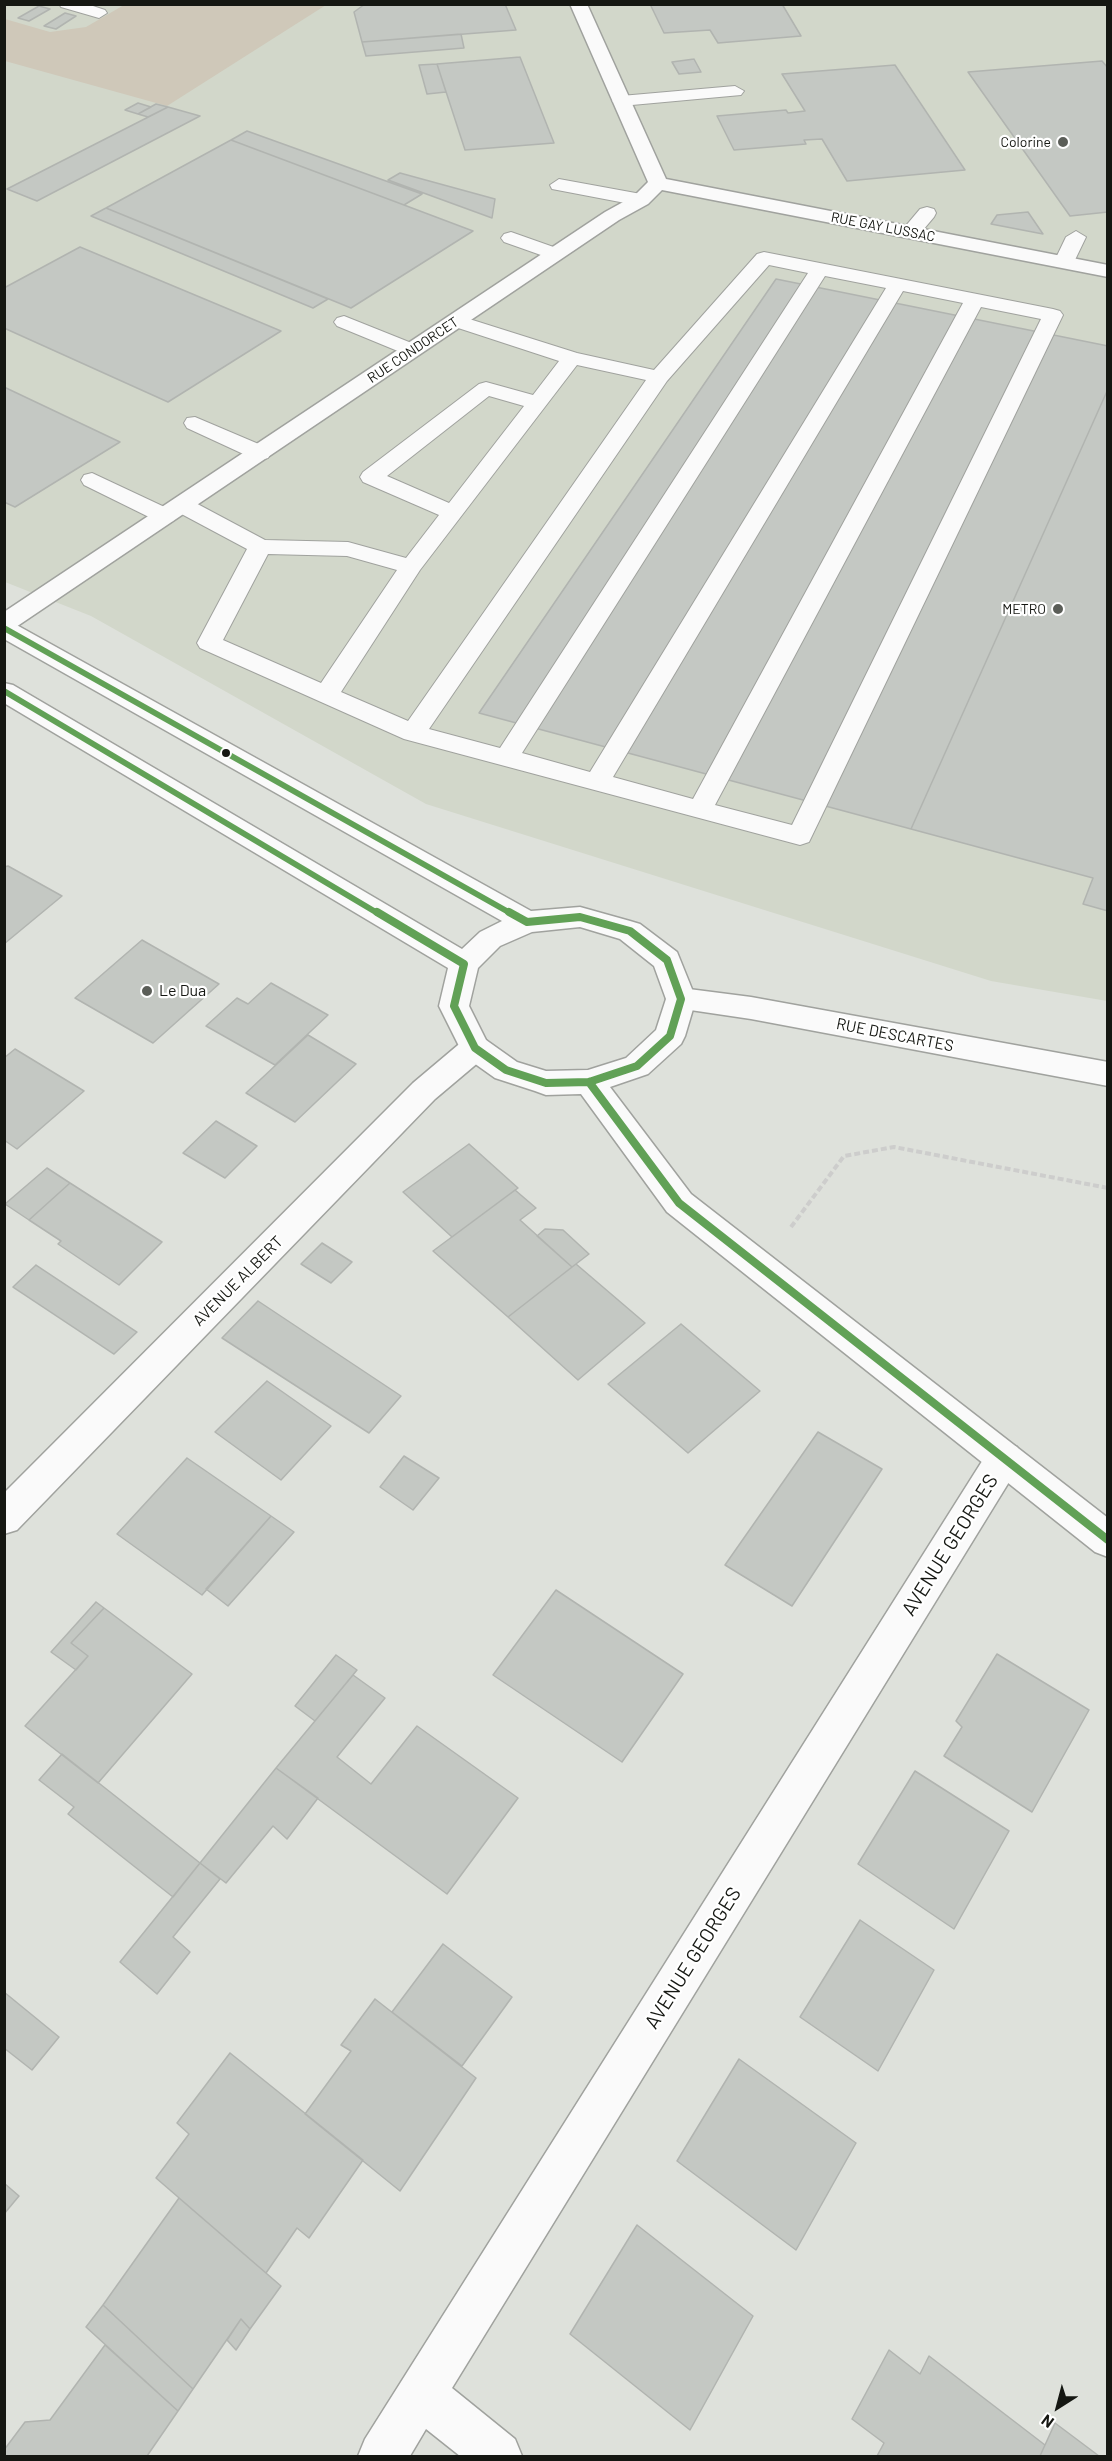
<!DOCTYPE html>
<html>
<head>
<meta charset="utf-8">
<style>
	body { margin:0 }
	#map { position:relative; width:1112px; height:2461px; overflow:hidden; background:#dee1db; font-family:Barlow,sans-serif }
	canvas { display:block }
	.frame { position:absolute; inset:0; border:6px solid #151712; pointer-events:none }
	.north { position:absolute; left:1028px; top:2377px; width:60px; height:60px; -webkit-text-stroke:4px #fff; paint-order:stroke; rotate:216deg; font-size:16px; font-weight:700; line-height:24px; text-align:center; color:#151712 }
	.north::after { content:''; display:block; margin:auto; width:21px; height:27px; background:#151712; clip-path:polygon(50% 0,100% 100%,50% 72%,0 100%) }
</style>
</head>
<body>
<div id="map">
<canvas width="1112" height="2461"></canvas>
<div class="frame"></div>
<div class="north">N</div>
</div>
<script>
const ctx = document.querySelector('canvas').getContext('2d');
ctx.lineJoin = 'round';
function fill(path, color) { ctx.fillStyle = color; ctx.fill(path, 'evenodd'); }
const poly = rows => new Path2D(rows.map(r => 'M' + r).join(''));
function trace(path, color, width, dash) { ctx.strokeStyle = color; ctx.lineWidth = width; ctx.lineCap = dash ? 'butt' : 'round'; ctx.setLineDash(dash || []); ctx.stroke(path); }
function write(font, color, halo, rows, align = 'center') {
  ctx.font = font + ' Barlow,sans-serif'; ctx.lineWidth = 4.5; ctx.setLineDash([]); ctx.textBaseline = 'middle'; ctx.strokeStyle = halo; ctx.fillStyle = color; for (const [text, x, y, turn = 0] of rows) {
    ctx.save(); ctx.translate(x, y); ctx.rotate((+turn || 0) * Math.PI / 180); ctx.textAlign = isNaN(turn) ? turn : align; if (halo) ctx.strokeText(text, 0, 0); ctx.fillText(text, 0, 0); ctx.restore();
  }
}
fill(poly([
	[4,5,1107,5,1107,1001,991,981,426,804,91,616,5,582]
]), '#d2d7ca');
fill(poly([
	[124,5,124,4,326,5,167,106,5,61,5,19,50,32,86,27]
]), '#cfc8b9');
const building = poly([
	[365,4,505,4,516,30,362,42,354,12,365,4],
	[650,4,782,4,801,36,718,43,710,30,664,33,650,4],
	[39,6,50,9,29,21,18,18,39,6],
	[65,13,76,16,56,29,44,26,65,13],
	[461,34,464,48,366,56,362,42,461,34],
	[520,57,554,143,465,150,437,64,520,57],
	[694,59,701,72,679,74,672,62,694,59],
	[1102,61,1108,68,1108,212,1070,216,968,72,1102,61],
	[437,64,446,92,427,94,419,65,437,64],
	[895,65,965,170,847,181,822,139,804,140,806,144,734,150,717,116,786,110,788,113,805,111,782,74,895,65],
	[138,103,151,107,138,114,125,110,138,103],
	[156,104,168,107,148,117,138,114,156,104],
	[168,107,200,116,37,201,7,189,168,107],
	[247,131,422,194,404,205,231,140,247,131],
	[231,140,404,205,473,231,351,308,106,208,231,140],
	[400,173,495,199,492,218,388,180,400,173],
	[106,208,328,299,313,308,91,216,106,208],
	[1028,212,1043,234,991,224,997,215,1028,212],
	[80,247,281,331,168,402,4,328,4,288,80,247],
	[776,279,1108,346,1108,389,911,829,479,713,776,279],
	[4,387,120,442,15,507,4,502,4,387],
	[1108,389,1108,911,1083,904,1093,878,911,829,1108,389],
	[8,866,62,896,4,944,4,867,8,866],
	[142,940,219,984,153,1043,75,998,142,940],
	[271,983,328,1015,275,1065,206,1026,237,998,248,1004,271,983],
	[308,1035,356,1064,295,1122,246,1093,308,1035],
	[15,1049,84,1091,17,1149,4,1140,4,1058,15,1049],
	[216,1121,257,1146,225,1178,183,1153,216,1121],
	[469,1144,518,1188,452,1237,403,1192,469,1144],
	[47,1168,70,1183,29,1220,5,1204,47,1168],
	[70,1183,162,1242,119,1285,58,1244,61,1241,29,1220,70,1183],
	[515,1190,536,1208,520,1220,572,1267,508,1317,433,1251,515,1190],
	[545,1229,563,1230,589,1254,572,1267,537,1236,545,1229],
	[322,1243,352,1262,331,1283,301,1264,322,1243],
	[576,1264,645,1323,578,1380,508,1317,576,1264],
	[36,1265,137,1332,114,1354,13,1287,36,1265],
	[258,1301,401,1396,369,1433,222,1338,258,1301],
	[681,1324,760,1391,688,1453,608,1384,681,1324],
	[267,1381,331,1426,281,1480,215,1432,267,1381],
	[818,1432,882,1469,792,1606,725,1565,818,1432],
	[404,1456,439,1478,413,1510,380,1487,404,1456],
	[187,1458,271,1516,202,1595,117,1534,187,1458],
	[271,1516,294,1532,228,1606,206,1589,271,1516],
	[556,1590,683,1674,622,1762,493,1675,556,1590],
	[96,1602,104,1608,71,1643,88,1656,76,1670,51,1652,96,1602],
	[104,1608,192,1674,98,1783,25,1726,88,1656,71,1643,104,1608],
	[997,1654,1089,1710,1032,1812,944,1756,962,1727,956,1721,997,1654],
	[336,1655,357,1670,315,1721,295,1706,336,1655],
	[353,1675,385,1698,337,1757,371,1784,417,1726,518,1798,447,1894,276,1768,353,1675],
	[62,1754,200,1863,173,1897,68,1814,74,1807,39,1780,62,1754],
	[276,1768,318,1798,287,1839,273,1826,226,1883,200,1863,276,1768],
	[915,1771,1009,1831,954,1929,858,1864,915,1771],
	[200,1863,220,1879,173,1937,190,1952,157,1994,120,1962,200,1863],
	[860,1920,934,1970,878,2071,800,2017,860,1920],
	[443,1944,512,1997,462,2066,392,2012,443,1944],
	[4,1992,59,2037,32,2070,4,2048,4,1992],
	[375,1999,476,2078,400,2191,305,2114,351,2051,341,2045,375,1999],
	[230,2053,363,2160,309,2238,297,2228,266,2273,156,2178,189,2134,177,2123,230,2053],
	[739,2059,856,2143,796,2250,677,2161,739,2059],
	[4,2183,19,2196,4,2214,4,2183],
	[179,2198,281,2286,250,2329,241,2319,193,2389,103,2305,179,2198],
	[637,2225,753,2316,690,2430,570,2334,637,2225],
	[103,2305,193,2389,178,2411,86,2327,103,2305],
	[241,2319,250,2329,236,2350,227,2340,241,2319],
	[105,2345,178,2411,147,2456,4,2456,4,2450,25,2422,50,2420,105,2345],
	[889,2350,920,2374,929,2356,1045,2445,1040,2456,877,2456,884,2443,852,2419,889,2350],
	[1055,2423,1099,2456,1040,2456,1055,2423]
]);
fill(building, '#c4c8c3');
trace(building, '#b1b4b0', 1.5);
const lane = poly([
	[59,4,87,4,105,10,107,13,99,18,61,7,59,4],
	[735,86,744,91,741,95,621,106,612,101,621,96,735,86],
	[559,179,641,194,650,200,641,206,552,189,550,185,559,179],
	[927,207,934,209,936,213,934,217,918,236,904,236,901,232,904,228,920,209,927,207],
	[1076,231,1086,237,1074,262,1071,266,1057,266,1054,262,1066,237,1076,231],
	[511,232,562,250,565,254,555,260,504,242,501,238,504,234,511,232],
	[764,252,1053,309,1060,311,1063,315,809,842,800,845,404,739,200,648,197,643,247,549,174,510,171,505,174,500,190,500,265,540,348,542,406,558,439,515,363,482,360,477,363,472,479,384,486,382,533,395,559,361,449,325,446,321,449,317,463,317,577,353,654,370,757,254,764,252],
	[769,265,808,273,500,748,429,729,667,381,769,265],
	[825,276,886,288,590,772,522,753,825,276],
	[903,291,963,303,693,799,613,777,903,291],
	[981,307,1041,319,792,825,715,805,981,307],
	[577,365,646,380,408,721,341,692,420,570,577,365],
	[489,396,524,406,449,503,387,476,489,396],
	[268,554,347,556,397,570,321,683,223,640,268,554],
	[344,316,419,346,422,350,419,354,412,356,405,354,337,326,334,322,337,318,344,316],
	[195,417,268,448,271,453,268,458,260,460,252,458,187,428,184,423,187,418,195,417],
	[92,473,173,511,176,516,173,521,165,523,157,521,84,485,81,480,84,475,92,473]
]);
const street = poly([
	[570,4,587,4,666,179,1108,265,1108,277,662,190,648,204,619,220,13,629,4,632,4,612,605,212,634,196,648,182,570,4],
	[681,988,751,997,1108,1062,1108,1086,751,1019,670,1007,666,999,670,991,681,988],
	[475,1036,486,1040,490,1048,486,1056,435,1099,17,1530,4,1534,4,1493,413,1083,464,1040,475,1036],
	[1004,1442,1017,1447,1022,1458,1017,1469,452,2388,515,2439,522,2456,460,2456,426,2429,410,2456,358,2456,365,2439,991,1447,1004,1442]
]);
const secondary = poly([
	[4,620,13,623,531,911,580,907,630,921,640,924,677,952,696,999,685,1036,681,1044,648,1074,610,1087,691,1194,1108,1518,1108,1557,1095,1552,667,1212,581,1094,546,1095,535,1091,495,1078,464,1056,439,1006,448,968,4,703,4,683,13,685,462,949,480,932,502,921,4,639,4,620],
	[580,927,620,939,654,966,666,999,656,1030,626,1058,588,1070,546,1071,517,1062,486,1040,469,1006,478,968,500,946,532,932,580,927]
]);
trace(lane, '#a0a29e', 2);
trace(street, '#a0a29e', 3);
trace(secondary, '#a0a29e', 3);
trace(poly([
	[791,1227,844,1156,894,1147,1108,1188]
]), '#cdcdcc', 4, [6, 3]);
fill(lane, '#fafafa');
fill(street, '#fafafa');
fill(secondary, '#fafafa');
trace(poly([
	[4,628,512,914],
	[4,691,379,914]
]), '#61a156', 6);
trace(poly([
	[377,912,464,964,454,1006,475,1048,506,1070,546,1083,589,1082,637,1066,670,1036,681,999,667,960,630,931,580,917,527,922,509,912],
	[589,1082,679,1203,1108,1540]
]), '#61a156', 8);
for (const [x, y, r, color] of [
	[1063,142,6,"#5b5e58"],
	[1058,609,6,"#5b5e58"],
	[226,753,5,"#151712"],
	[147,991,6,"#5b5e58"]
]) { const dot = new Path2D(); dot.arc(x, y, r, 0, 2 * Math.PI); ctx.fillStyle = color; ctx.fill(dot); trace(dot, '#fff', 2); }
write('14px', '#151712', '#fff', [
	["Colorine",1051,142],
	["METRO",1046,609]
], 'right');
write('14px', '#151712', '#fff', [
	["RUE GAY LUSSAC",883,227,11],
	["RUE CONDORCET",413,350,-34]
]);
write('16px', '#151712', '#fff', [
	["Le Dua",159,991]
], 'left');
write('16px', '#151712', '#fff', [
	["RUE DESCARTES",895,1035,11],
	["AVENUE ALBERT",238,1281,-45]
]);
write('20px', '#151712', '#fff', [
	["AVENUE GEORGES",950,1545,-58],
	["AVENUE GEORGES",693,1958,-58]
]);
</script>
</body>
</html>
